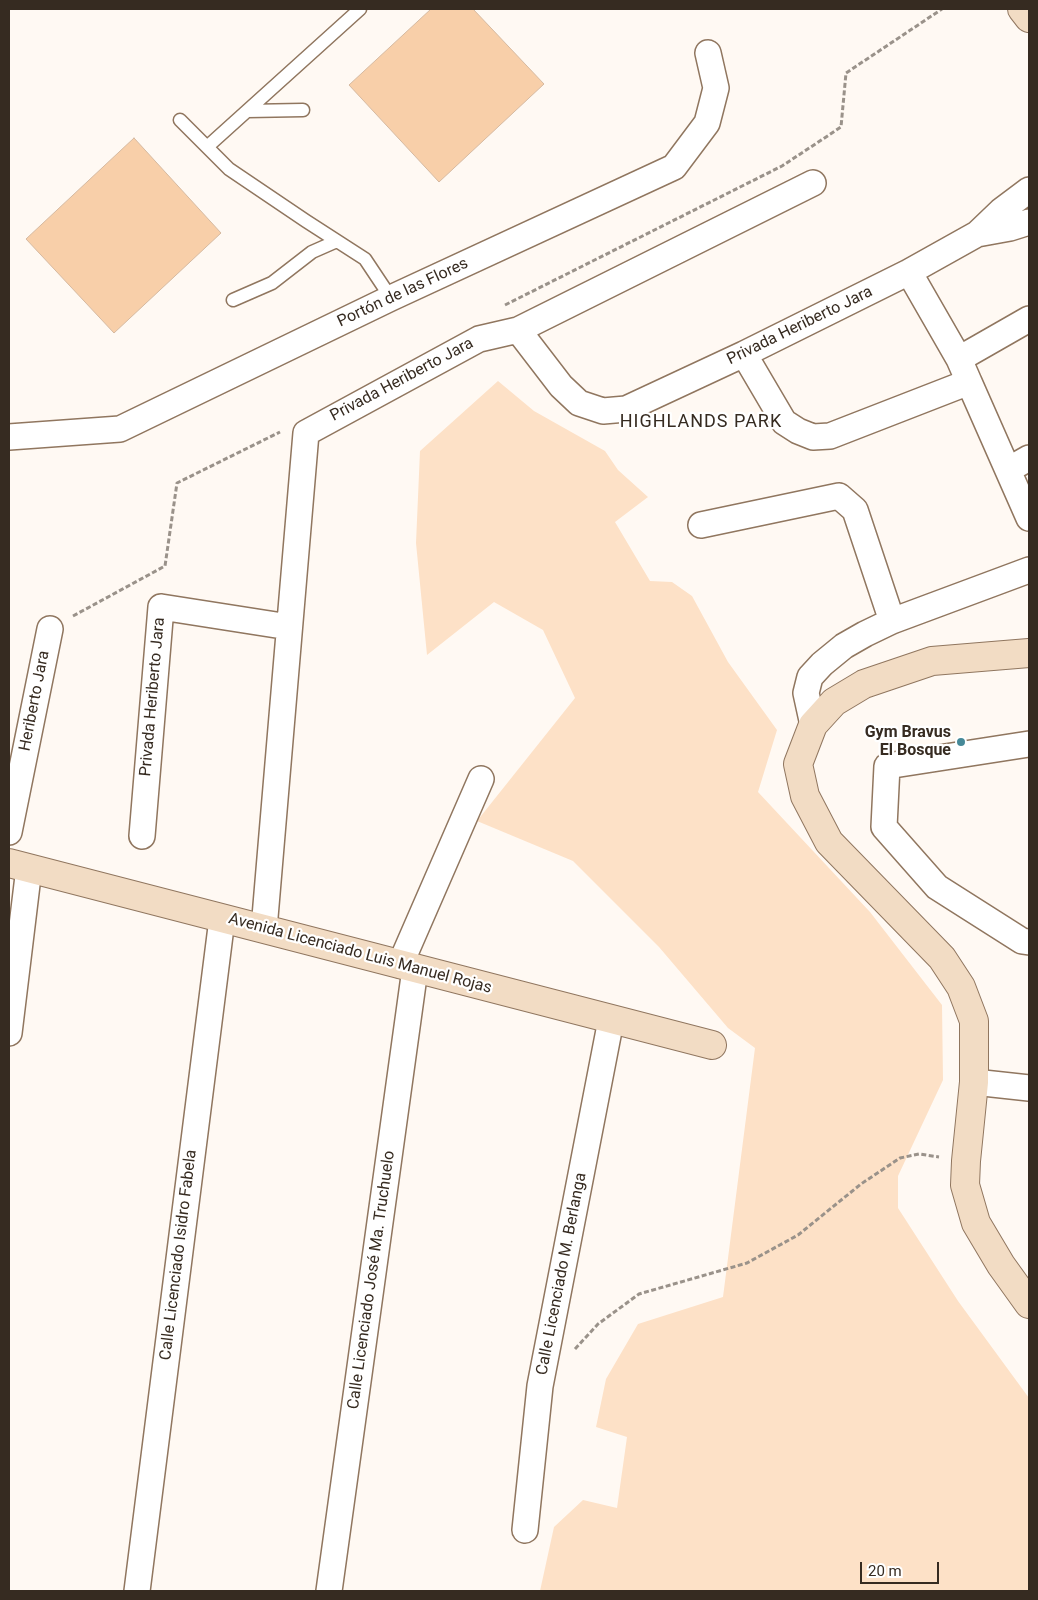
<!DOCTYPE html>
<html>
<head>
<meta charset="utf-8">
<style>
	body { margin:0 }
	#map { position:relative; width:1038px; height:1600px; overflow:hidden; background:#fff9f3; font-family:Roboto,sans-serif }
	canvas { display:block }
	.frame { position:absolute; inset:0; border:10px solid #362b21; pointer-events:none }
	.scale { position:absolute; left:860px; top:1562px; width:79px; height:22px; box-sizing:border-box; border:2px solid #362b21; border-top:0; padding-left:6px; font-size:15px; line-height:18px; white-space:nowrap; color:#362b21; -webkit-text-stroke:4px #fff; paint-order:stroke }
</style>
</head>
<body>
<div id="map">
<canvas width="1038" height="1600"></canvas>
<div class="frame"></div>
<div class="scale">20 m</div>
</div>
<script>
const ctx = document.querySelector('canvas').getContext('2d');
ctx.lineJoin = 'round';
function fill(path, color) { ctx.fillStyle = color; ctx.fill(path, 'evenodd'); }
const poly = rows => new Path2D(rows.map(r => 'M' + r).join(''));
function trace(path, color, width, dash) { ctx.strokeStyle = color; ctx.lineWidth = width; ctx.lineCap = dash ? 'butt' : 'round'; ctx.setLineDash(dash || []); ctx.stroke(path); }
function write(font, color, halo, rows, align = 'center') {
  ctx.font = font + ' Roboto,sans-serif'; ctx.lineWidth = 4.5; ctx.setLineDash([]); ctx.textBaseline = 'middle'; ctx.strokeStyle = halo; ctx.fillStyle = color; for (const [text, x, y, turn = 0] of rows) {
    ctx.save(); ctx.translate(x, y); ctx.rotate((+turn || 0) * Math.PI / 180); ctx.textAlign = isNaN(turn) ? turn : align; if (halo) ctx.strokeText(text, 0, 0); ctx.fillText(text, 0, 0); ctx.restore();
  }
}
fill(poly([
	[498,381,534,411,605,451,618,470,648,497,615,522,650,581,672,582,692,596,728,662,777,730,758,792,870,912,942,1005,943,1080,898,1176,898,1208,958,1301,1029,1398,1029,1591,540,1591,554,1527,583,1500,617,1508,627,1437,596,1427,606,1379,638,1324,723,1297,755,1048,728,1028,659,947,573,861,477,821,575,698,543,630,494,602,427,655,416,543,420,451]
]), '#fde1c7');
const building = poly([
	[431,9,473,9,544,84,439,182,349,85,431,9],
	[134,138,221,233,114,333,26,239,134,138]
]);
fill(building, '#f8cfa9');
trace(building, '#d5b9a0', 1);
const lane = poly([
	[247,111,303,110],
	[180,120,229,169,306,221,365,259,391,298],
	[207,147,360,9],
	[233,300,272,283,312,252,337,241]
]);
const street = poly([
	[977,234,1010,228,1029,222],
	[909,272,959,359,969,382],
	[518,330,813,183],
	[744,354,784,422,798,431,813,437,830,436,969,382,1029,518],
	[959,359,1029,319],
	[9,437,120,429,391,298,674,167,707,123,716,88,708,53],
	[1008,470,1029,458],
	[701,525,839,496,855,510,892,621],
	[813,725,806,693,810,677,822,664,844,646,865,634,892,621,1029,570],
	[1029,744,887,766,884,827,937,887,1022,941,1029,942],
	[9,832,50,629],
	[142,836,161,607,289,627],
	[264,929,306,433,479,339,518,330,561,386,579,403,603,411,626,409,744,354,909,272,977,234,1001,211,1029,190],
	[400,965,481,779],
	[9,1033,29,868],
	[974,1082,1029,1088],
	[525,1530,540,1386,611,1020],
	[137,1591,222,919],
	[329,1591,415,969]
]);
const secondary = poly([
	[1022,9,1029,18],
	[1029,653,932,661,864,684,834,702,813,725,798,764,805,796,829,842,942,958,961,987,974,1021,974,1082,966,1161,965,1185,976,1223,1001,1265,1029,1304],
	[9,863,712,1045]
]);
trace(lane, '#90765f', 15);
trace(street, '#90765f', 28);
trace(secondary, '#90765f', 30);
trace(poly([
	[505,305,782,166,841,127,846,73,942,9],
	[73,616,165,566,177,483,280,432],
	[575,1349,598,1324,639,1294,747,1263,798,1235,861,1184,900,1158,919,1154,939,1157]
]), '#9a928a', 3, [5, 2.5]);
trace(lane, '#fff', 12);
trace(street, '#fff', 25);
trace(secondary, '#f2dcc4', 28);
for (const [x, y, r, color] of [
	[961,742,5,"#468998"]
]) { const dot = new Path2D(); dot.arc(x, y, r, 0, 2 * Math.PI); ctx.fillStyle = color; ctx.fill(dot); trace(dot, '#fff', 2); }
write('16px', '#362b21', '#fff', [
	["Portón de las Flores",403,293,-25],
	["Privada Heriberto Jara",800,326,-26],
	["Privada Heriberto Jara",402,380,-28],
	["Privada Heriberto Jara",153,697,-85],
	["Heriberto Jara",35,701,-79],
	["Avenida Licenciado Luis Manuel Rojas",360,954,15],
	["Calle Licenciado Isidro Fabela",179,1255,-83],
	["Calle Licenciado M. Berlanga",562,1274,-79],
	["Calle Licenciado José Ma. Truchuelo",372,1280,-82]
]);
write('bold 16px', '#362b21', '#fff', [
	["Gym Bravus",951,733],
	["El Bosque",951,751]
], 'right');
ctx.letterSpacing = '1px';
write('18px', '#362b21', '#fff', [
	["HIGHLANDS PARK",701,422]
]);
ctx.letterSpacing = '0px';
</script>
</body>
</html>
